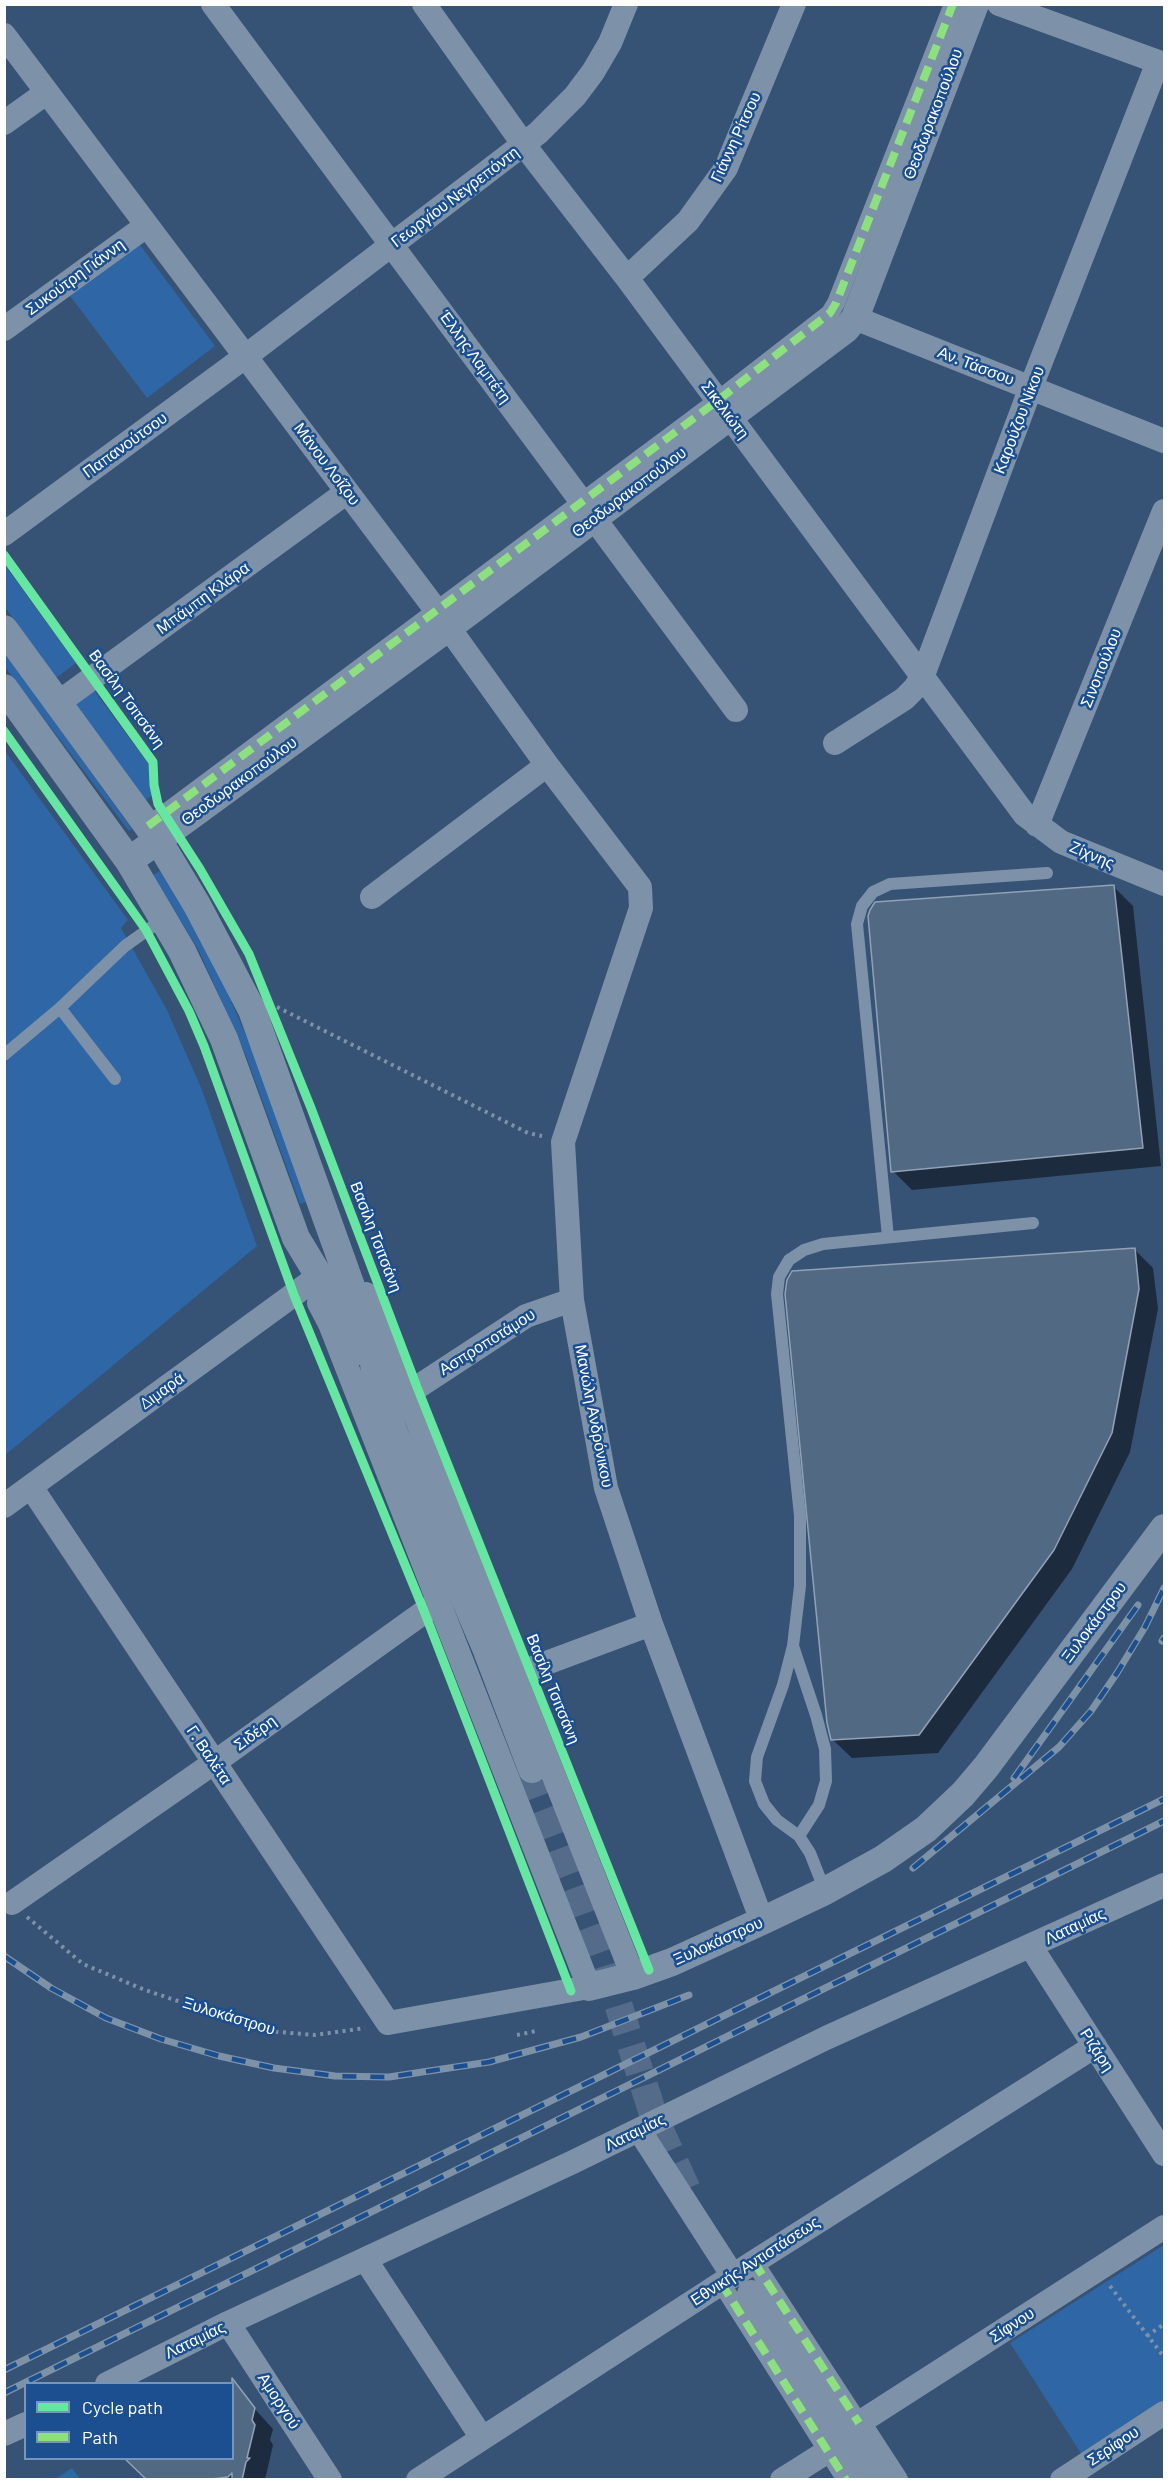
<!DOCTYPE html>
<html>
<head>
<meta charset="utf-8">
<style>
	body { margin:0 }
	#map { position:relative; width:1169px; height:2484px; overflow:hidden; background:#365274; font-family:Barlow,sans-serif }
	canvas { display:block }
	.frame { position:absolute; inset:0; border:6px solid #fff; pointer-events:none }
	.legend { position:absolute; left:24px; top:2382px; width:210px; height:78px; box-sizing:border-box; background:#1b4f8f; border:2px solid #7695bc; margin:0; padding:8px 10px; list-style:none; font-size:18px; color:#fff }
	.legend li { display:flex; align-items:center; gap:12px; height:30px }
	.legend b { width:30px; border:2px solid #7695bc }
</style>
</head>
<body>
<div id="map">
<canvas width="1169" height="2484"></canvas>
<div class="frame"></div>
<ul class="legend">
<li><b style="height:8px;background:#66e7a1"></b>Cycle path</li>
<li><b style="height:8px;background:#8de07e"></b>Path</li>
</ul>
</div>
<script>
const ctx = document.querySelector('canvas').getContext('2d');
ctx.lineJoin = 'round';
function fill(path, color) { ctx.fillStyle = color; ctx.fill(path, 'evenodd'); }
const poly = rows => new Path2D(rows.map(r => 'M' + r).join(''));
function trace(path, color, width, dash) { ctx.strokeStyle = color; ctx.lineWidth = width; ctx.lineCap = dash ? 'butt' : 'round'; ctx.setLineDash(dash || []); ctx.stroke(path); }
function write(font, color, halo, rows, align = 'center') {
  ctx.font = font + ' Barlow,sans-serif'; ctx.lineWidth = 5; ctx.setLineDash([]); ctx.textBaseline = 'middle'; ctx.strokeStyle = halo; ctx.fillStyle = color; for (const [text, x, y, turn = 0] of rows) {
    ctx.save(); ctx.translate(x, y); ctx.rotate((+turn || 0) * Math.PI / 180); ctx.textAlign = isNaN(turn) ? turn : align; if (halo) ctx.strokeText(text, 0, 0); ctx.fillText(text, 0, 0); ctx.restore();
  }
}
fill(poly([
	[140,245,215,346,147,398,70,296],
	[4,564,76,663,56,678,5,607],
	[4,651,132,829,129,831,5,667],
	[93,689,150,766,153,795,144,801,72,704],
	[5,751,128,920,121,928,167,1010,202,1090,257,1246,5,1455],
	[160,871,207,945,253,1052,308,1201,300,1204,246,1056,199,951,153,875],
	[1164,2245,1164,2402,1082,2455,1010,2343],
	[72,2468,80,2479,55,2479]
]), '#2f66a5');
fill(poly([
	[1114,887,1133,906,1161,1166,912,1190,893,1171],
	[1134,1249,1153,1268,1158,1309,1130,1452,1072,1569,938,1753,852,1758,832,1739],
	[243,2396,273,2429,270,2440,273,2445,265,2480,148,2480,232,2458]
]), '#0007');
const building = poly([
	[1114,885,1143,1148,891,1172,868,916,870,910,875,902,1114,885],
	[1135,1248,1139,1289,1112,1433,1054,1550,919,1735,831,1740,827,1723,785,1294,787,1280,792,1271,1135,1248],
	[232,2378,255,2408,252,2420,255,2425,247,2458,250,2458,246,2462,242,2480,232,2480,232,2473,228,2477,204,2480,147,2480,124,2458,232,2458,232,2378]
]);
fill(building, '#526984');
trace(building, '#92a2b6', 1.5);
trace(poly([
	[532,1769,604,1960,654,2117,692,2201]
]), '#546c89', 28, [28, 14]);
trace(poly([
	[277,1007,528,1133,542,1136],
	[27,1917,83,1964,145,1990,267,2031,315,2035,365,2028],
	[517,2035,536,2031],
	[1110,2286,1164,2357],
	[1147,2336,1164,2324]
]), '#7d92a8', 4, [3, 4.5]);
trace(poly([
	[60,1008,115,1079],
	[4,1055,60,1008,125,946,163,919],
	[888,1237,857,924,862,906,873,892,890,884,1047,873],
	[793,1646,816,1715,825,1749,826,1781,819,1805,799,1836],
	[825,1891,810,1853,799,1836,777,1820,764,1804,755,1781,757,1757,783,1685,793,1646,800,1586,800,1516,777,1294,779,1277,789,1260,804,1250,823,1244,1033,1223]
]), '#7d92a8', 12);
trace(poly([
	[148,826,717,401,830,313,836,303,953,4],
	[754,2262,859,2423],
	[721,2283,846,2480]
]), '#7d92a8', 18);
trace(poly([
	[213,4,736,710],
	[424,4,524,145,627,278,1025,815,1061,842,1164,884],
	[999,4,1164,64],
	[4,35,436,610,547,765,640,887,641,908,563,1142,572,1300,606,1488,651,1624,762,1921],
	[4,123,46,93],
	[627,278,688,221,726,168,794,4],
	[855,318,1164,441],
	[4,329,146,226],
	[4,534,246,356,538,133,575,96,593,72,610,43,626,4],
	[58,703,347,492],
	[835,743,904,699,915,688,923,675,1031,387,1158,62],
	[1037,825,1164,511],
	[372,897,547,765],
	[366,1294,407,1394,514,1675,633,1976],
	[407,1394,526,1316,572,1300],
	[31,1487,388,2023,589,1987,330,1324,319,1303],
	[4,1506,319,1276],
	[514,1675,651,1624],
	[12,1903,215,1762,438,1602],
	[1031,1947,1164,2154],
	[639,2130,733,2276],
	[365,2259,482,2438],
	[228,2323,330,2480],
	[107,2384,228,2323,573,2162,826,2038,1164,1885],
	[4,2434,26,2424],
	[418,2480,754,2262,1095,2046],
	[782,2480,828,2451],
	[896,2480,859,2423,1164,2227],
	[1062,2480,1164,2413]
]), '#7d92a8', 24);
trace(poly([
	[4,629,158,840,197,905,252,1010,362,1317,373,1351,375,1375,394,1433,486,1648,532,1769],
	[4,688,129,861,182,951,224,1039,296,1238,319,1276,359,1351],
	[129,861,449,627,846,329,855,318,975,4],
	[589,1987,633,1976,672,1962,762,1921,825,1891,883,1859,926,1829,963,1794,986,1767,1164,1528],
	[751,2294,870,2480]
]), '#7d92a8', 28);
const rail = poly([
	[1162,1641,1164,1638],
	[1014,1778,1138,1605],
	[913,1868,1059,1747,1091,1711,1117,1673,1145,1627,1164,1588],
	[4,1956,51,1988,106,2018,161,2039,219,2056,274,2068,335,2076,389,2077,489,2062,581,2037,689,1995],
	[4,2370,1164,1799],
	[4,2393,1164,1821]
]);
trace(rail, '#7e92a7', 7);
trace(rail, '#1b4f8f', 4.5, [14]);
trace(poly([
	[148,826,717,401,830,313,836,303,953,4],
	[754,2262,859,2423],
	[721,2283,846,2480]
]), '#8de07e', 8, [15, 8]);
trace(poly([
	[4,555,153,762,154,785,158,804,200,869,249,954,311,1108,417,1387,649,1970],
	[4,731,146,930,189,1011,204,1046,294,1295,424,1611,571,1991]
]), '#66e7a1', 9);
write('16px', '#fff', '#1b4f8f', [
	["Θεοδωρακοπούλου",933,114,-69],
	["Γιάννη Ρίτσου",736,137,-65],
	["Γεωργίου Νεγρεπόντη",455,197,-37],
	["Συκούτρη Γιάννη",75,277,-36],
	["Έλλης Λαμπέτη",475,357,54],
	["Αν. Τάσσου",976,366,21],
	["Σικελιώτη",725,410,53],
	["Καρούζου Νίκου",1019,420,-69],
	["Παπανούτσου",125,445,-36],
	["Μάνου Λοΐζου",327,464,53],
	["Θεοδωρακοπούλου",629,492,-37],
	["Μπάμπη Κλάρα",203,598,-36],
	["Σινοπούλου",1101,668,-68],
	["Βασίλη Τσιτσάνη",127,699,54],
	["Θεοδωρακοπούλου",239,781,-36],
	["Ζίχνης",1092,855,23],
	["Βασίλη Τσιτσάνη",376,1237,69],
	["Ασπροποτάμου",487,1342,-32],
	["Διμαρά",162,1391,-36],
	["Μανώλη Ανδρόνικου",594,1416,79],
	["Ξυλοκάστρου",1094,1622,-53],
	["Βασίλη Τσιτσάνη",553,1689,68],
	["Σιδέρη",255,1733,-36],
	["Γ. Βαλέτα",209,1755,56],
	["Λαταμίας",1075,1926,-25],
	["Ξυλοκάστρου",718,1941,-24],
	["Ξυλοκάστρου",229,2016,17],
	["Ριζάρη",1097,2050,57],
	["Λαταμίας",635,2132,-26],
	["Εθνικής Αντιστάσεως",755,2261,-33],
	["Σίφνου",1012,2325,-33],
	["Λαταμίας",195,2340,-26],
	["Αμοργού",279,2401,57],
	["Σερίφου",1113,2446,-33]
]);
</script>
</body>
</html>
